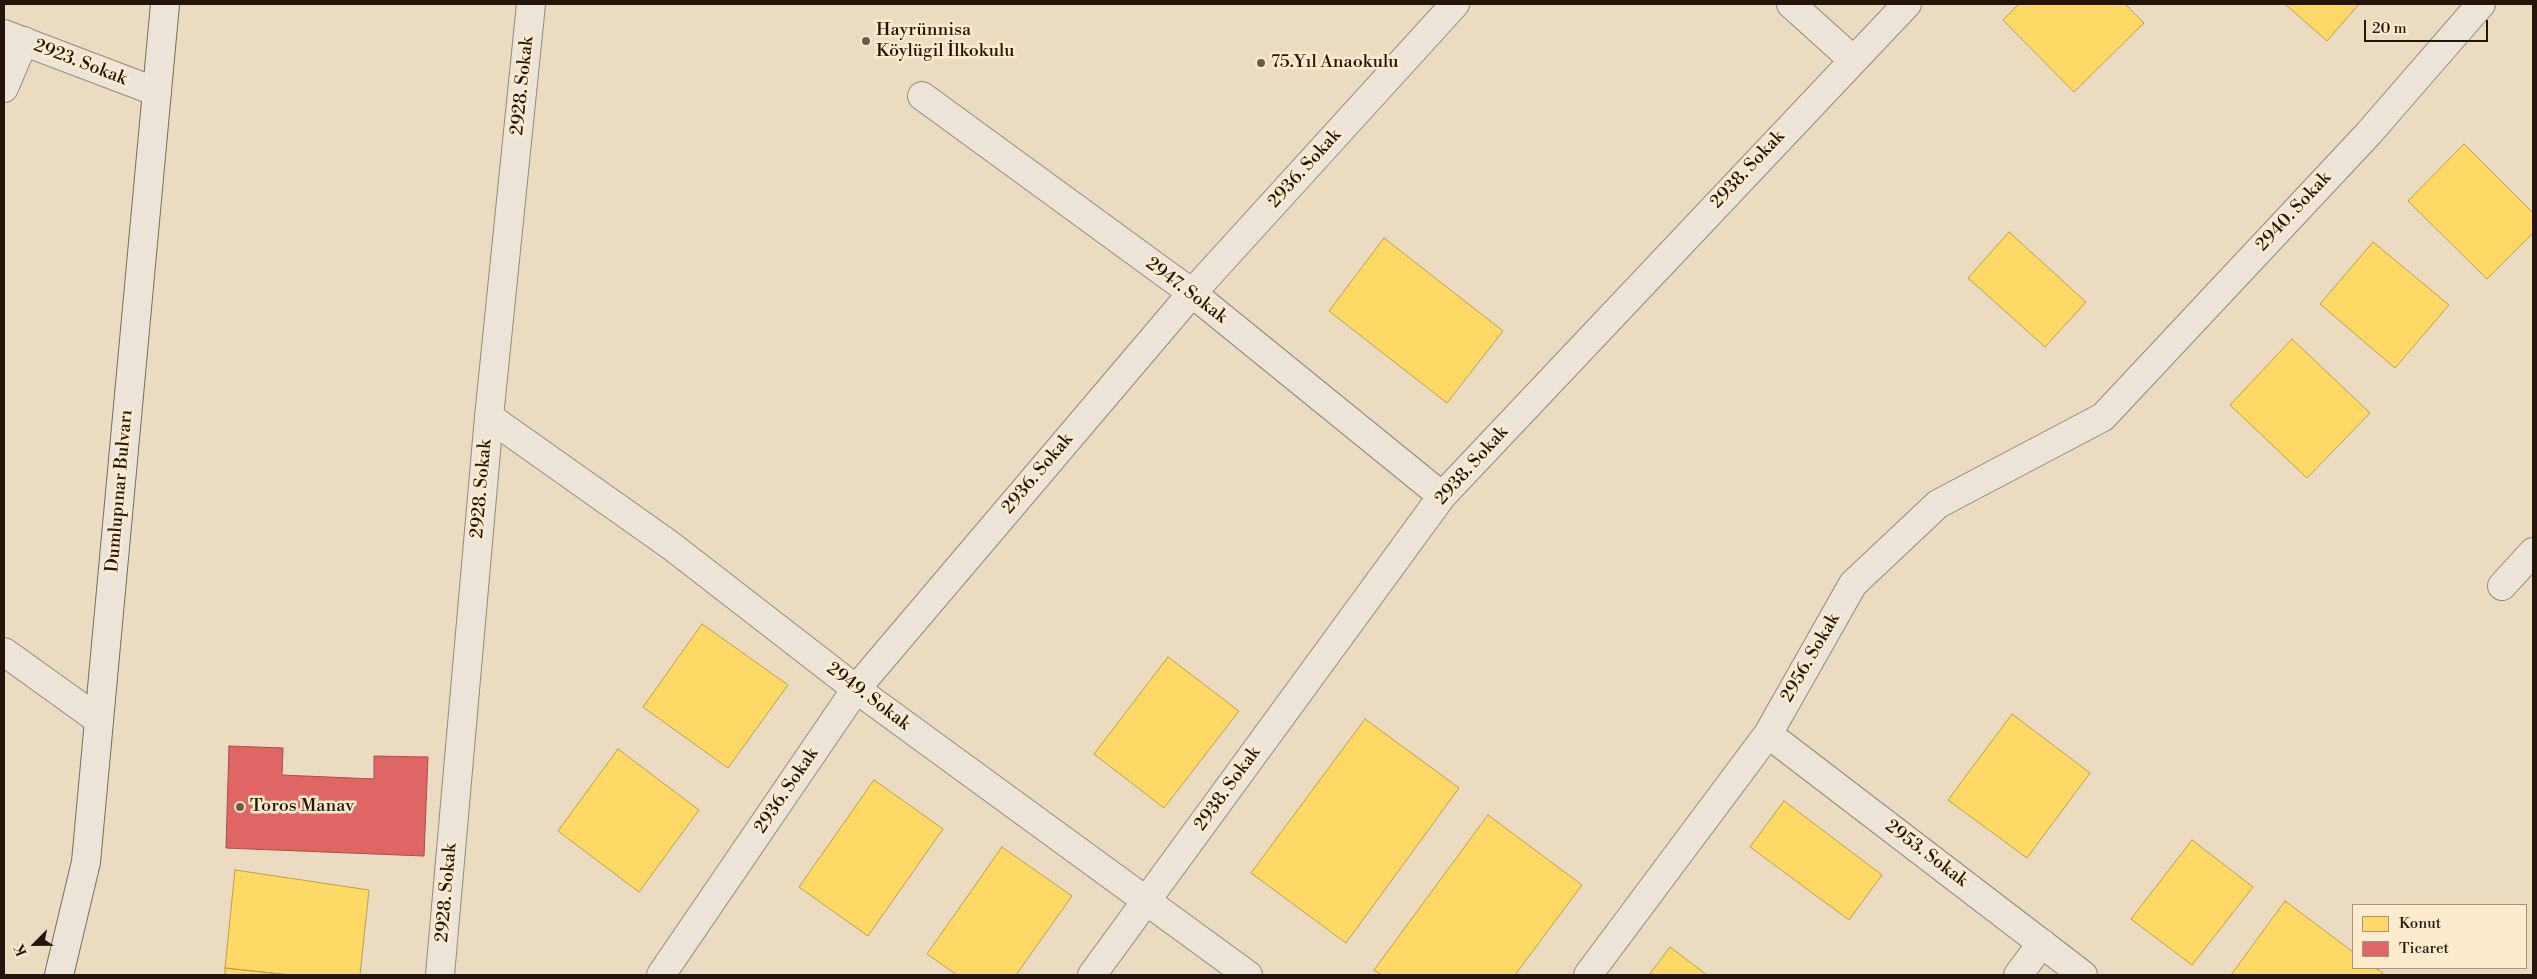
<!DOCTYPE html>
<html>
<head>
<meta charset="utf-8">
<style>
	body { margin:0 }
	#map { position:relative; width:2537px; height:979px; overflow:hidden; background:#eadbc1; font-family:"Libre Bodoni",serif }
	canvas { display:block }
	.frame { position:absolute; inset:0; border:5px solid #23150b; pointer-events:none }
	.legend { position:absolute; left:2352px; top:904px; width:175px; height:65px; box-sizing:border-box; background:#fcebcc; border:1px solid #a5957f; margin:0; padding:6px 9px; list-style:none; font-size:15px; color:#23150b }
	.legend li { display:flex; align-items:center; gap:10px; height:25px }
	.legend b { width:25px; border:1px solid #a5957f }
	.north { position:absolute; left:10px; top:919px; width:50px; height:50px; -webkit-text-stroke:4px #fcebcc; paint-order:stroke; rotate:247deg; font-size:14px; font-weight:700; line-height:20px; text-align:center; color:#23150b }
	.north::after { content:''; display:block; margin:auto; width:18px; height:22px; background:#23150b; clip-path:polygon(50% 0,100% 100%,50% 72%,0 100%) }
	.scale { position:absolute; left:2364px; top:20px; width:124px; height:22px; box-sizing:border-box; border:2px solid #23150b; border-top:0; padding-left:6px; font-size:15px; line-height:18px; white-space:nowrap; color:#23150b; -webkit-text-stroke:4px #fcebcc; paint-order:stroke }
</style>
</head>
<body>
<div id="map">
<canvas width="2537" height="979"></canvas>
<div class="frame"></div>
<ul class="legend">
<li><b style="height:14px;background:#ffd966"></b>Konut</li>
<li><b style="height:14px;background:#e06666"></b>Ticaret</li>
</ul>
<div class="north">K</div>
<div class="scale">20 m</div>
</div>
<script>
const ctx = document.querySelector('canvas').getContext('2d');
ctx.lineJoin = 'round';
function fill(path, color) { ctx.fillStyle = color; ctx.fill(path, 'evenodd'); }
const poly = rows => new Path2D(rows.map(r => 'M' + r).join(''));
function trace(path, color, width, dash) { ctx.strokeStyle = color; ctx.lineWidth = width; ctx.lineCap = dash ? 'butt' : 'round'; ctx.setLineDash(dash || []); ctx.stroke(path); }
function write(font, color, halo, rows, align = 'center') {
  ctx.font = font + ' "Libre Bodoni",serif'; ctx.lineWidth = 5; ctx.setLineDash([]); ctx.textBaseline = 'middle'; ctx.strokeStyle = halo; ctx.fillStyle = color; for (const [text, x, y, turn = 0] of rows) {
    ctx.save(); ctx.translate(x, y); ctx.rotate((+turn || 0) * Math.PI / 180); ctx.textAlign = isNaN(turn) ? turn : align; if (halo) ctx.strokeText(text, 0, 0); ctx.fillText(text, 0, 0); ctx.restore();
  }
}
const homes = poly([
	[2019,4,2125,4,2144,23,2074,92,2003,20,2019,4],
	[2285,4,2359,4,2327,41,2285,4],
	[2464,144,2533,213,2533,233,2487,279,2408,201,2464,144],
	[2009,232,2086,302,2045,347,1968,278,2009,232],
	[1384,238,1503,331,1447,403,1329,311,1384,238],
	[2373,242,2449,305,2395,368,2320,304,2373,242],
	[2292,339,2370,413,2307,478,2230,405,2292,339],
	[702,624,788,685,728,768,643,707,702,624],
	[1168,657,1239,711,1164,808,1094,754,1168,657],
	[2012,714,2090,773,2027,858,1948,800,2012,714],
	[1365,719,1459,788,1346,943,1251,873,1365,719],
	[618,749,699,810,639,892,558,831,618,749],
	[874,780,943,829,868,936,799,887,874,780],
	[1784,801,1882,875,1849,920,1750,847,1784,801],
	[1488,815,1582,885,1515,975,1382,975,1374,970,1488,815],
	[2192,840,2253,887,2192,965,2131,919,2192,840],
	[1002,847,1072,896,1016,975,957,975,927,954,1002,847],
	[235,870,369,890,360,975,290,975,225,968,235,870],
	[2285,901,2353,952,2353,968,2375,968,2383,973,2381,975,2231,975,2285,901],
	[1670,947,1707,975,1649,975,1670,947],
	[225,968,290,975,225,975,225,968]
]);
fill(homes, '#ffd966');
trace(homes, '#bd9e4b', 1);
const shops = poly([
	[229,746,283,748,282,775,374,779,374,756,428,757,424,856,226,848,229,746]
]);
fill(shops, '#e06666');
trace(shops, '#a74e4b', 1);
const street = poly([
	[1791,4,1852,59],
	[4,34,157,92],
	[4,88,24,41],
	[922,96,1192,293,1442,496],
	[489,417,670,545,856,689,1248,975],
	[2502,586,2533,552],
	[4,652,99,720],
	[1768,734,2083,975],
	[440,975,489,417,531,4],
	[661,975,856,689,1192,293,1455,4],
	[1092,975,1442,496,1907,4],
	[1588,975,1768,734,1853,584,1938,504,2103,417,2369,133,2481,4],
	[2018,975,2042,943]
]);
const secondary = poly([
	[59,975,86,862,165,4]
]);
trace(street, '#948a7a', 30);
trace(secondary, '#786f61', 30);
trace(street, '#ece4d8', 28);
trace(secondary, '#ece4d8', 28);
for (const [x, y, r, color] of [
	[866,41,5,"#695a4b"],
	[1261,63,5,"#695a4b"],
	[240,807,5,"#695a4b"]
]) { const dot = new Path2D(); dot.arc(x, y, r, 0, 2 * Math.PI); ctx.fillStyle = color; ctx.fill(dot); trace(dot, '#fcebcc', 2); }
write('18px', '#23150b', '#fcebcc', [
	["Hayrünnisa",876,31],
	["Köylügil İlkokulu",876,52],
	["75.Yıl Anaokulu",1271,63],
	["Toros Manav",250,807]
], 'left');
write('18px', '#23150b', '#fcebcc', [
	["2923. Sokak",80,63,21],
	["2928. Sokak",523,86,-84],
	["2936. Sokak",1305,169,-48],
	["2938. Sokak",1748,170,-47],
	["2940. Sokak",2294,212,-47],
	["2947. Sokak",1186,291,37],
	["2938. Sokak",1472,466,-48],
	["2936. Sokak",1038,474,-50],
	["2928. Sokak",482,489,-85],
	["Dumlupınar Bulvarı",120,491,-85],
	["2956. Sokak",1811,658,-60],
	["2949. Sokak",868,697,37],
	["2938. Sokak",1228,789,-54],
	["2936. Sokak",787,791,-56],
	["2953. Sokak",1926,854,37],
	["2928. Sokak",447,893,-85]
]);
</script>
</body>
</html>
